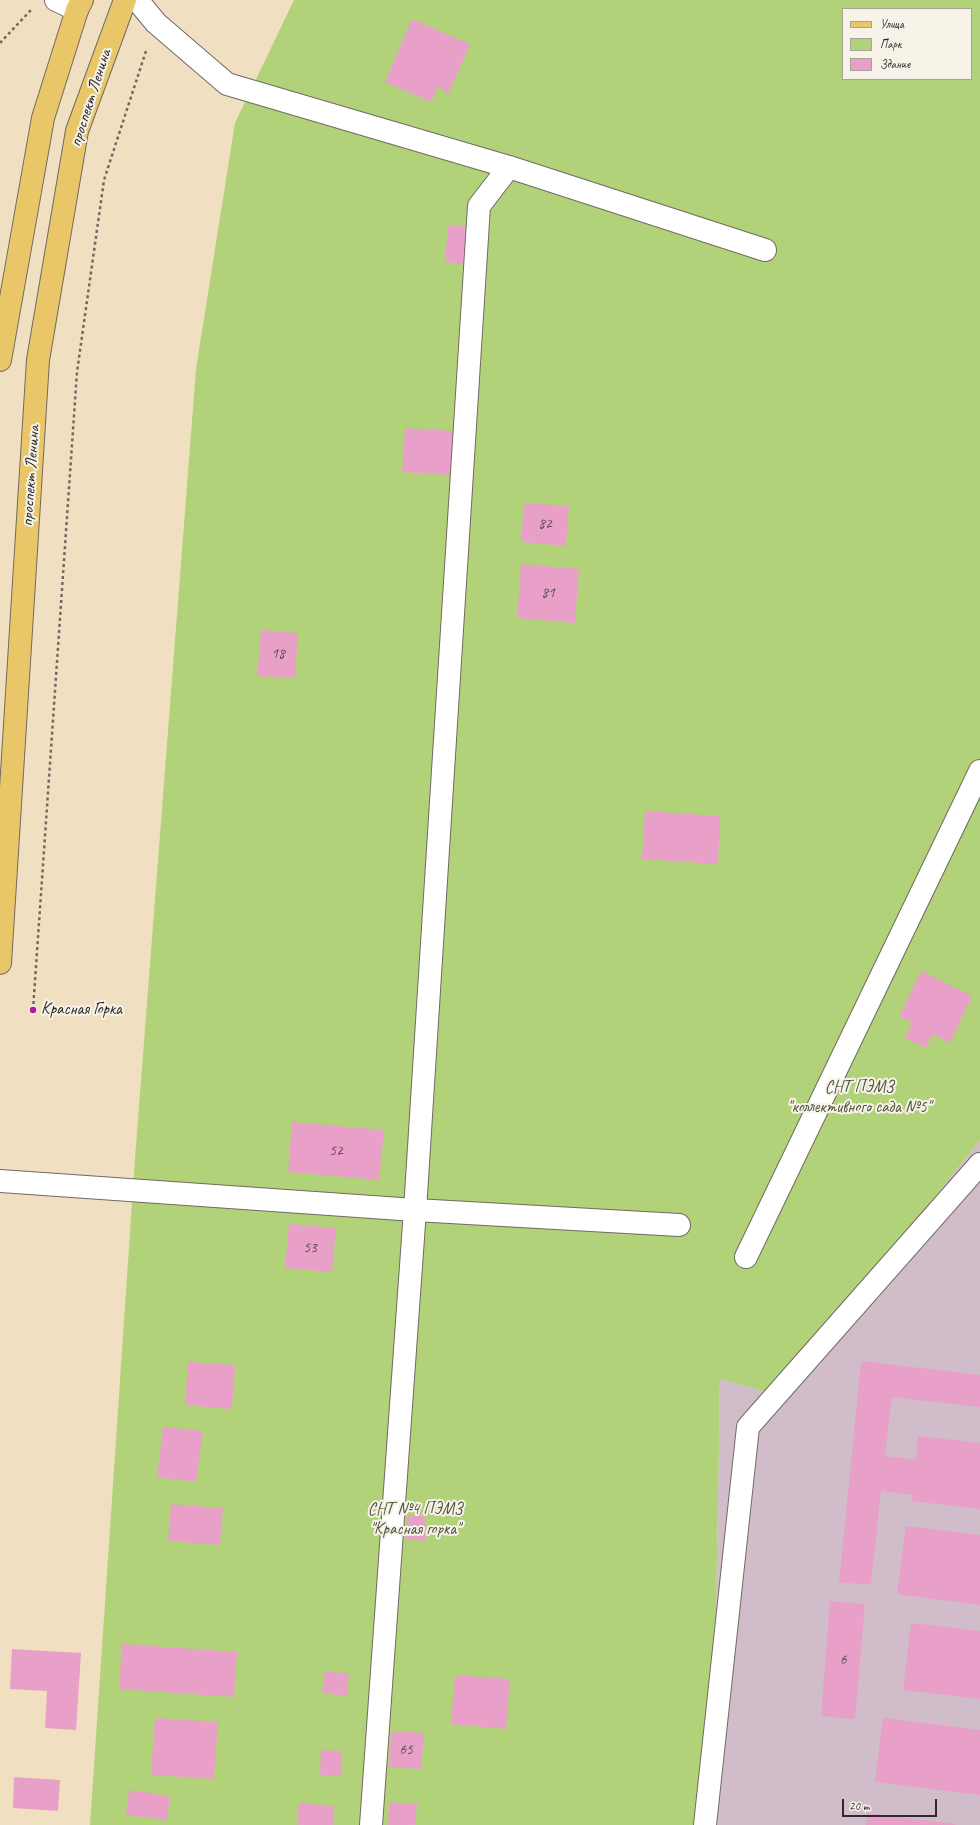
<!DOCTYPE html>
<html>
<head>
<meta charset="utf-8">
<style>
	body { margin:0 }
	#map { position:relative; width:980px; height:1825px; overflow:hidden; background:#f1dfc2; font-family:Caveat,sans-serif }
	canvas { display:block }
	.legend { position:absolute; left:842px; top:8px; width:130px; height:72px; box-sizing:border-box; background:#f7f3e8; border:1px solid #a5a39c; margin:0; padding:5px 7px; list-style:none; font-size:12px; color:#2b2b2b }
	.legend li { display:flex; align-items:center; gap:8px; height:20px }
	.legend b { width:20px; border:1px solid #a5a39c }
	.scale { position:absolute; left:842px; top:1799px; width:95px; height:18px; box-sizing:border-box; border:2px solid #2b2b2b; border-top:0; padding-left:5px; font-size:12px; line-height:14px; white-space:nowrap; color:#2b2b2b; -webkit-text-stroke:3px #f7f3e8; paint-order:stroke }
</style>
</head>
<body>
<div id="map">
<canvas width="980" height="1825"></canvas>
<ul class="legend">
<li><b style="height:5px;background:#e9c769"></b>Улица</li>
<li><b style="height:11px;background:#b2d27a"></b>Парк</li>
<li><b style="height:11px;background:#e8a0c8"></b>Здание</li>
</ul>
<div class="scale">20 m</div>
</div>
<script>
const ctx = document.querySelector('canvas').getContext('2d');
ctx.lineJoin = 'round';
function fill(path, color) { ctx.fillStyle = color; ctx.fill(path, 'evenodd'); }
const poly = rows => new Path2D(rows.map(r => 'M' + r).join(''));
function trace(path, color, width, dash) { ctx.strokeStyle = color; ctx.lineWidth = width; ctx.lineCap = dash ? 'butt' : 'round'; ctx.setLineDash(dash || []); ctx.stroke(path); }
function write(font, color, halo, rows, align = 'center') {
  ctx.font = font + ' Caveat,sans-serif'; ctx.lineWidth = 4; ctx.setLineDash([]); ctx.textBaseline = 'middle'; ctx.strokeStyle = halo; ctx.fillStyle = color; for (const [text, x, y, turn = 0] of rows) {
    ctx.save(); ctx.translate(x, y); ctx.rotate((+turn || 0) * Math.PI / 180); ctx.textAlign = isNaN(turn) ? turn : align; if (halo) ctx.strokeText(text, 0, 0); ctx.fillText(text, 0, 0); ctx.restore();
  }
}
fill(poly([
	[980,1140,980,1825,705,1825,715,1672,720,1378,778,1395]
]), '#d1bdc9');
fill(poly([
	[294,0,980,0,980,1140,778,1395,720,1379,715,1672,705,1825,90,1825,135,1158,196,369,235,123],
	[843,9,971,9,971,79,843,79]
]), '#b2d27a');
fill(poly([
	[412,19,470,44,448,95,438,86,431,102,385,82],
	[448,225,470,227,466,264,445,262],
	[405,428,453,431,450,475,402,472],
	[524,503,569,506,566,546,521,542],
	[521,564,579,569,575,623,517,618],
	[261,630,298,633,295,678,257,676],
	[645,811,720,816,718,864,642,859],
	[921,971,972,996,950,1043,932,1034,926,1048,905,1038,912,1022,899,1017],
	[292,1122,384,1130,379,1180,288,1172],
	[289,1224,336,1228,332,1272,285,1268],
	[861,1361,980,1375,980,1407,892,1397,885,1456,916,1460,918,1436,980,1443,980,1509,911,1501,912,1495,881,1491,871,1584,839,1583],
	[188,1362,235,1365,232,1409,185,1405],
	[163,1427,203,1431,196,1482,157,1477],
	[171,1504,223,1508,220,1545,168,1541],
	[408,1515,426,1516,425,1541,406,1539],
	[906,1526,980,1535,980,1605,897,1594],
	[830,1601,865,1604,855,1719,821,1716],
	[911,1623,980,1631,980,1699,903,1690],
	[122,1644,237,1652,234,1697,119,1689],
	[12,1649,81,1653,76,1730,45,1728,47,1691,10,1689],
	[325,1671,349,1674,347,1696,322,1693],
	[455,1675,510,1679,506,1729,451,1724],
	[155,1718,218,1722,214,1779,151,1775],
	[883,1718,980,1730,980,1795,875,1782],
	[391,1731,424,1733,421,1769,389,1767],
	[321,1750,342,1751,342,1776,320,1775],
	[14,1777,60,1780,58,1811,13,1808],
	[129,1790,170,1796,167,1820,126,1815],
	[389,1802,417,1804,415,1825,388,1825],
	[299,1803,334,1806,333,1825,297,1825],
	[868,1813,955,1824,955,1825,866,1825]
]), '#e8a0c8');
const minor = poly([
	[56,0,77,10],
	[137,0,156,23,227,84,509,167,765,250],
	[0,1181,415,1210,679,1225],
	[746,1257,980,771],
	[371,1825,415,1210,479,206,509,167],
	[705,1825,748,1427,980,1164]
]);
const major = poly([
	[0,360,43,118,77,10,82,0],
	[0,963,38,360,77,131,125,0]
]);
trace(minor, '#706a60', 24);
trace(major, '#706a60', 24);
trace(poly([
	[0,43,31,10],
	[33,1010,77,372,104,180,146,51]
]), '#706a60', 2.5, [3, 3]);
trace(minor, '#fff', 22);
trace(major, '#e9c769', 22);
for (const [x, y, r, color] of [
	[33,1010,4,"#b5179e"]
]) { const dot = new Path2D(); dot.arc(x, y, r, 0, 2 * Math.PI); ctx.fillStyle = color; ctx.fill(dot); trace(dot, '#f7f3e8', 1.5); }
write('15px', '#5a4852', null, [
	["82",545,524],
	["81",548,593],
	["18",278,654],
	["52",336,1151],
	["53",310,1248],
	["6",843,1660],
	["65",406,1750]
]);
write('17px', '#2b2b2b', '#f7f3e8', [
	["проспект Ленина",91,98,-72],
	["проспект Ленина",31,476,-86]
]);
write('17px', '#2b2b2b', '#f7f3e8', [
	["Красная Горка",41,1010]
], 'left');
write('17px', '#4d553f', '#f7f3e8', [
	["СНТ ПЭМЗ",859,1088],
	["\"коллективного сада №5\"",859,1108],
	["СНТ №4 ПЭМЗ",415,1510],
	["\"Красная горка\"",415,1530]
]);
</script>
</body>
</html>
